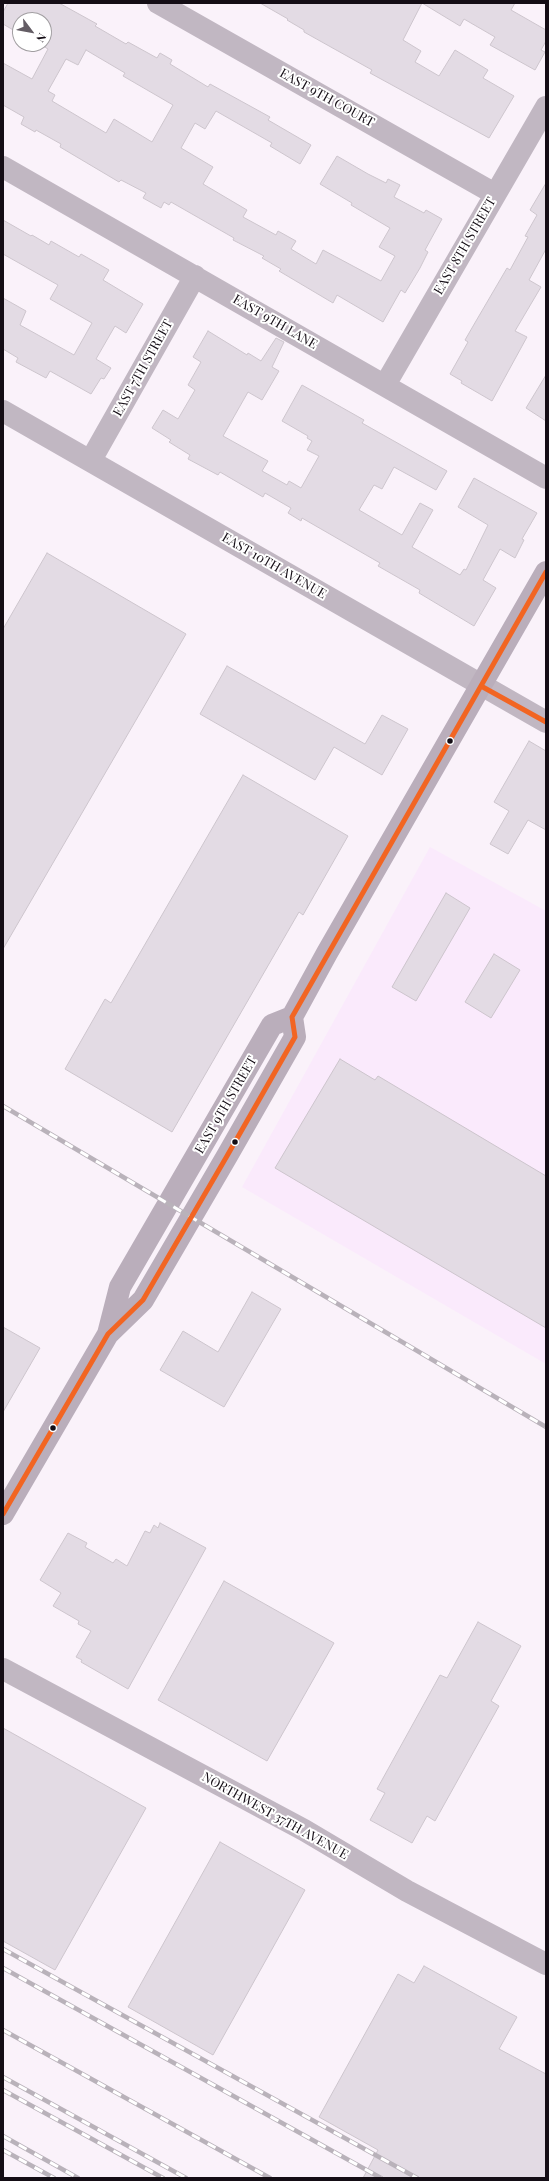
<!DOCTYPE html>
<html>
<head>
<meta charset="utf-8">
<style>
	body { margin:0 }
	#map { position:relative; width:549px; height:2181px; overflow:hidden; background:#faf2fa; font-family:"Playfair Display",serif }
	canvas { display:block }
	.frame { position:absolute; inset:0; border:4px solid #140d15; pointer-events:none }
	.north { position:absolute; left:12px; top:12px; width:40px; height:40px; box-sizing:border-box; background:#fff; border:1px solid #a19ea1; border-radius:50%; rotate:122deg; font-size:11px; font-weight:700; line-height:16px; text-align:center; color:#140d15 }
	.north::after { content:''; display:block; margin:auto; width:14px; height:18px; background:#645d65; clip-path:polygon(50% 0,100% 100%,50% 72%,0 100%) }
</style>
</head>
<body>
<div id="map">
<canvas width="549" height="2181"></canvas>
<div class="frame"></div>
<div class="north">N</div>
</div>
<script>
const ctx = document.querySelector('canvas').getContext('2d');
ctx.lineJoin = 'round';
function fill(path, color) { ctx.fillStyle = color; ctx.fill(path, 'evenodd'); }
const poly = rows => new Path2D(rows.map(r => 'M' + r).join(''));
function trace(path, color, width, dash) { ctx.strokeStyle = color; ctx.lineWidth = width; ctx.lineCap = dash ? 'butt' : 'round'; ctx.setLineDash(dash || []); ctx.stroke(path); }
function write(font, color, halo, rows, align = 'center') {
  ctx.font = font + ' "Playfair Display",serif'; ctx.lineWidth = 4; ctx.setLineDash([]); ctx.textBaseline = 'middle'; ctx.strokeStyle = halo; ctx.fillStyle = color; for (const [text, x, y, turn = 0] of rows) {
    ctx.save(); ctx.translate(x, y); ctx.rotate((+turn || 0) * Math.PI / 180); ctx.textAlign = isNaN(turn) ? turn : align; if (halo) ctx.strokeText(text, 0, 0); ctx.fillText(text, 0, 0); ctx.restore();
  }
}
fill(poly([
	[430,847,546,911,546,1364,242,1187]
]), '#faeafc');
const building = poly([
	[8,3,59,3,97,24,95,26,126,44,128,42,157,58,160,53,172,60,170,64,208,87,210,84,270,117,268,120,311,145,300,164,270,146,272,143,216,111,205,129,195,123,181,148,213,167,203,184,247,210,243,217,276,235,278,231,296,241,291,249,316,264,323,250,381,281,395,256,379,247,390,228,351,205,352,203,320,184,337,156,368,174,386,183,388,179,400,185,394,197,424,213,426,210,442,219,425,250,428,252,420,268,405,293,401,290,383,322,337,295,333,303,279,271,281,269,262,258,264,256,233,240,234,238,171,202,169,205,164,202,161,208,143,198,146,193,121,180,119,182,60,147,61,144,36,130,35,132,21,124,24,117,3,105,3,63,32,79,48,49,40,44,44,44,44,20,20,20,15,31,3,24,3,12,8,3],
	[86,50,125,73,123,76,173,105,152,142,114,119,106,133,52,101,55,95,48,91,66,59,78,65,86,50],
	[260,3,515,3,511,10,546,30,546,41,541,50,545,52,535,70,490,45,495,37,464,19,460,26,422,3,403,40,421,51,415,62,439,76,455,50,488,70,483,78,514,96,489,138,370,73,372,70,304,32,304,30,287,20,288,19,260,3],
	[546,183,546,249,529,280,541,287,515,331,527,337,492,401,461,383,462,381,450,374,468,342,465,340,476,321,507,268,510,270,528,237,525,236,537,215,530,210,546,183],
	[3,220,31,236,32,235,49,245,51,241,79,257,81,254,109,270,103,280,143,304,126,333,115,326,96,359,111,368,104,379,101,378,91,394,50,371,46,378,16,362,18,358,3,349,3,298,26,311,20,325,74,355,92,323,50,299,58,285,3,254,3,220],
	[208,331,247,355,248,353,261,361,276,338,284,342,272,367,279,371,262,400,248,392,223,436,268,461,262,471,287,485,289,481,301,488,319,456,307,450,312,441,307,438,308,436,282,421,302,385,364,420,362,423,447,471,436,490,394,467,382,489,374,485,359,510,402,535,420,503,433,510,412,547,460,575,464,569,466,570,488,525,458,507,474,478,537,513,522,539,524,540,515,558,500,549,483,580,496,588,474,626,419,593,420,590,378,566,380,563,302,518,301,521,288,513,291,508,265,493,263,497,220,472,218,475,188,459,190,455,169,442,171,440,152,428,163,410,178,419,195,390,188,385,201,362,193,357,208,331],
	[546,375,546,421,526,408,546,375],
	[47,553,186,634,3,949,3,629,47,553],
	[227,666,365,744,382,715,408,729,382,775,334,747,315,780,200,714,227,666],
	[529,741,546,751,546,830,528,820,508,854,490,844,509,811,494,802,529,741],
	[243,775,348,836,303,915,299,912,172,1132,65,1069,105,999,111,1003,243,775],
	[446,893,470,908,416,1001,392,987,446,893],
	[494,954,520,970,491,1018,465,1002,494,954],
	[340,1059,375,1080,378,1076,546,1176,546,1328,275,1168,340,1059],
	[252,1292,281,1309,224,1407,160,1370,183,1331,218,1352,252,1292],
	[3,1327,40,1348,3,1412,3,1327],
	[160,1523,206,1548,128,1689,81,1662,82,1660,76,1657,91,1631,78,1624,79,1621,53,1606,61,1593,40,1580,68,1533,87,1543,85,1547,113,1563,116,1559,127,1566,145,1531,150,1533,154,1525,158,1528,160,1523],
	[224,1581,334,1643,267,1761,158,1700,224,1581],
	[478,1622,521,1646,491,1701,499,1706,435,1821,427,1816,412,1843,370,1820,385,1793,377,1789,440,1675,447,1678,478,1622],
	[3,1728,146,1808,55,1970,3,1941,3,1728],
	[220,1842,305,1890,213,2055,128,2007,220,1842],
	[424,1966,517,2017,499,2049,546,2074,546,2178,363,2178,378,2150,319,2117,398,1974,414,1983,424,1966]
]);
fill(building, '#e3dbe4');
trace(building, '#cdc5cd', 1);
trace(poly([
	[158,3,495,194],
	[3,167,546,478],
	[385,385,546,107],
	[3,411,546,722],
	[91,460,195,276],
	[3,1669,304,1830,407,1891,546,1964]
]), '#c1b7c2', 22);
trace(poly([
	[108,1334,120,1287,272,1025,292,1017],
	[3,1514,108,1334,143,1300,227,1156,295,1037,292,1017,327,953,546,572]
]), '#baaebb', 22);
const rail = poly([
	[3,1106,546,1427],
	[3,1949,417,2178],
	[3,1968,381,2178],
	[3,2030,270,2178],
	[3,2077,186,2178],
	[3,2090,163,2178],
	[3,2136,78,2178],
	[3,2150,54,2178]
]);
trace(rail, '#b9b2ba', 4.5);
trace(rail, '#fff', 3, [9]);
trace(poly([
	[481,686,546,722],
	[3,1514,108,1334,143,1300,227,1156,295,1037,292,1017,546,572]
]), '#f26522', 5);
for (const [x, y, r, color] of [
	[450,741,3.5,"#140d15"],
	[235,1142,3.5,"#140d15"],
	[53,1428,3.5,"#140d15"]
]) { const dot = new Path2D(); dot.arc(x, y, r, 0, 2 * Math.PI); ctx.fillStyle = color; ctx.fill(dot); trace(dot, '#fff', 1.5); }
write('13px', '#140d15', '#fff', [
	["EAST 9TH COURT",327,98,29],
	["EAST 8TH STREET",465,246,-60],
	["EAST 9TH LANE",275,322,30],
	["EAST 7TH STREET",143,368,-61],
	["EAST 10TH AVENUE",274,566,30],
	["EAST 9TH STREET",226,1105,-60],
	["NORTHWEST 37TH AVENUE",275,1816,29]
]);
</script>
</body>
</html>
